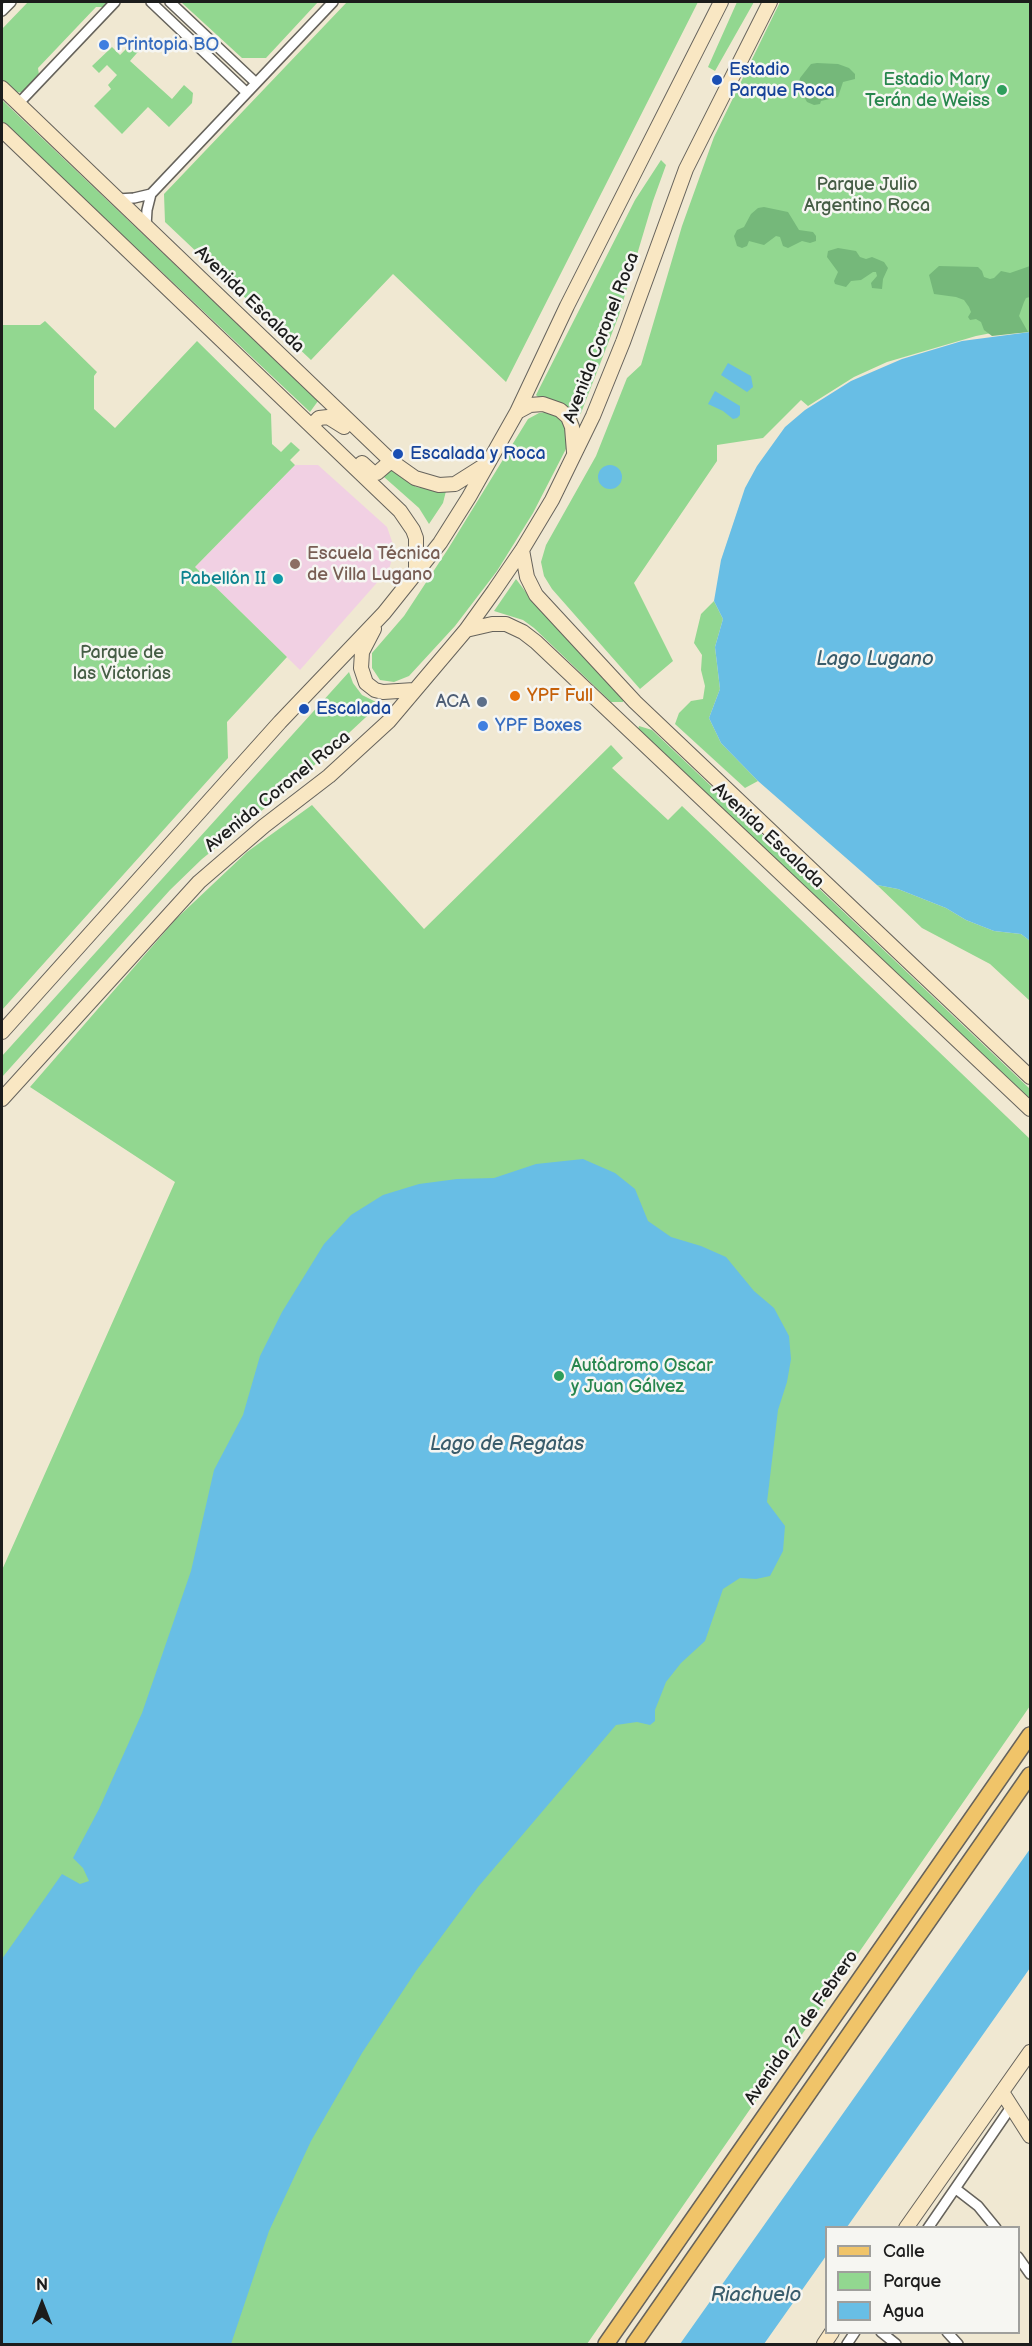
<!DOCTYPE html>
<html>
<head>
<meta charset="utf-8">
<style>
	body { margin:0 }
	#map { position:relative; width:1032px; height:2346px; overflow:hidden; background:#f0e8d2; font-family:"Balsamiq Sans",sans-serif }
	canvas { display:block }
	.frame { position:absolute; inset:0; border:3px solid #1c1c1c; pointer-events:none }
	.legend { position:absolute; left:825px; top:2226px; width:195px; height:108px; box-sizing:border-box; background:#f6f6f2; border:2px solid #9f9f9c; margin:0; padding:8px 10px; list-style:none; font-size:18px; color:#1c1c1c }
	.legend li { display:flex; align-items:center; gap:12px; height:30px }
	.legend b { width:30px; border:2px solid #9f9f9c }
	.north { position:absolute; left:12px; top:2274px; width:60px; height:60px; -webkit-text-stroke:4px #f6f6f2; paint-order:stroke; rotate:0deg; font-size:16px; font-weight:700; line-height:24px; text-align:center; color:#1c1c1c }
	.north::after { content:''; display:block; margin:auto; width:21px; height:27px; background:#1c1c1c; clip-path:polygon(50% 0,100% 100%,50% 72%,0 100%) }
</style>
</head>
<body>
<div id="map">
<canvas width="1032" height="2346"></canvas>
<div class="frame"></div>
<ul class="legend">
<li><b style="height:8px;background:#f0c469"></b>Calle</li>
<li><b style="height:16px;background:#92d790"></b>Parque</li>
<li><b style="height:16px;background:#68bee5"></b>Agua</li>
</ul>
<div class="north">N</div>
</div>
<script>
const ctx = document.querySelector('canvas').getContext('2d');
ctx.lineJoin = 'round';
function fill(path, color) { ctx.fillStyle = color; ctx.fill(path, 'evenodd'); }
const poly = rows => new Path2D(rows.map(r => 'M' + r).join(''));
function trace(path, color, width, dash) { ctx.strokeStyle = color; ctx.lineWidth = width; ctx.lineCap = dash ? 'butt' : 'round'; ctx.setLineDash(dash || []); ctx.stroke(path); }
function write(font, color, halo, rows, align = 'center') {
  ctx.font = font + ' "Balsamiq Sans",sans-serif'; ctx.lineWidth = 5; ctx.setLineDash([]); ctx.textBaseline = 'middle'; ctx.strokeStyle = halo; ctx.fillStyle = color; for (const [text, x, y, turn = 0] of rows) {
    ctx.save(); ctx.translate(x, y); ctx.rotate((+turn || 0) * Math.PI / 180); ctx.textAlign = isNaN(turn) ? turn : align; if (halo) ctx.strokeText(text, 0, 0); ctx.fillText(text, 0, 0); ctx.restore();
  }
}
fill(poly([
	[295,465,318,465,387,527,395,550,389,569,300,670,195,567]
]), '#f1d0e3');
fill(poly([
	[28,2,108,2,103,7,96,7,38,68,39,75,22,92,14,93,2,80,2,29],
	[181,2,318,2,266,58,242,58],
	[347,2,698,2,506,382,393,274,311,360,165,222,164,194],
	[737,2,754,2,715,71,708,67],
	[780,2,1030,2,1030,332,1013,333,1012,329,976,336,887,362,854,377,808,406,801,400,763,438,717,445,717,461,634,583,673,661,640,689,552,589,544,576,541,562,546,545,596,456,627,378,641,365,682,226,714,137],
	[139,43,143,46,130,61,172,99,184,85,193,93,192,103,169,127,148,107,122,134,94,106,111,89,108,85,117,75,107,65,99,73,92,66,112,47,120,55,131,44],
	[2,100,318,401,310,412,2,121],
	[661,160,666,165,653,201,619,315,581,413,577,416,562,404,551,400,540,399,536,395,635,200],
	[45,321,97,372,94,376,94,409,115,428,197,341,271,414,272,444,281,452,291,442,300,450,290,460,295,465,195,567,287,657,227,722,228,758,2,1010,2,325,40,325],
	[546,412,558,415,564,420,568,445,533,513,497,571,455,626,409,676,394,682,380,680,372,668,372,653,404,616,448,549,528,419,539,413],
	[392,466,416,487,446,491,443,503,429,524,419,508,384,477],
	[516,579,534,603,624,699,623,702,611,702,534,628,523,620,494,611],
	[714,601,723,619,715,647,720,689,709,718,721,743,758,781,745,788,675,724,679,713,691,701,703,699,705,686,701,670,702,655,694,643,701,614],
	[349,672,353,683,362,695,380,704,291,787,202,859,170,890,2,1077,2,1056],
	[639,726,652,730,1030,1089,1030,1100,638,730],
	[611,745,623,758,612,768,668,820,682,806,1030,1139,1030,1706,587,2344,2,2344,2,1570,175,1182,30,1087,176,919,247,852,312,805,424,929],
	[877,885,898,889,946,908,966,920,994,931,1021,934,1030,941,1030,1001,990,964,922,928]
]), '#92d790');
fill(poly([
	[817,63,838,64,849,68,855,74,855,79,843,82,838,97,821,101,820,104,814,105,807,102,798,86,800,78,811,64],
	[764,207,788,212,799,230,813,232,816,236,816,241,810,243,802,241,788,248,783,246,780,237,776,236,764,245,749,241,747,246,742,248,737,246,734,236,737,230,744,227,751,214,758,208],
	[838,248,856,251,860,257,866,259,872,257,884,262,888,268,883,279,882,289,872,288,871,283,877,276,876,272,873,272,861,280,851,281,846,287,835,284,834,281,838,272,827,257,828,251],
	[939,266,978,267,982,271,984,277,990,279,994,278,1001,271,1010,273,1030,266,1030,297,1026,298,1024,302,1019,316,1028,332,992,336,984,330,981,322,976,319,970,320,968,317,971,312,969,307,964,300,956,297,934,294,929,275]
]), '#75b87a');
fill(poly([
	[1030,332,1030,941,1021,934,994,931,966,920,946,908,898,889,877,885,758,781,721,743,709,718,720,689,715,647,723,619,714,601,721,560,745,488,757,466,785,427,805,410,851,381,902,359,962,341],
	[728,363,751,376,753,387,747,392,721,375],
	[715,391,740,406,740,415,737,418,733,419,723,411,708,404],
	'598 477a12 12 0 1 1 24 0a12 12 0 1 1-24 0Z',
	[583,1159,615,1173,635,1189,648,1221,671,1237,701,1246,726,1257,754,1291,774,1308,789,1336,791,1359,787,1382,778,1410,767,1502,785,1526,783,1551,770,1576,756,1579,740,1578,723,1589,705,1641,681,1663,666,1682,655,1710,655,1721,650,1725,637,1722,616,1725,478,1887,416,1971,362,2053,311,2141,269,2231,231,2344,2,2344,2,1959,62,1874,80,1884,89,1881,83,1868,73,1858,99,1809,142,1713,191,1571,214,1470,243,1415,260,1356,282,1312,324,1244,351,1215,383,1195,419,1184,457,1179,494,1178,536,1164],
	[1030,1849,1030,1968,847,2227,826,2228,826,2256,764,2344,680,2344]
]), '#68bee5');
const street = poly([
	[151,2,246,92],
	[170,2,255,82],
	[2,11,11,2],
	[18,104,115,2],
	[118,199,134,198,151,194],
	[146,226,147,210,151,194,333,2],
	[956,2189,978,2206,996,2228],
	[928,2228,1011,2107],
	[1018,2257,1030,2274],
	[881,2332,896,2344],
	[947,2332,958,2344],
	[847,2344,855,2332]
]);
const secondary = poly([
	[2,88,391,461,415,478,439,485,455,484,485,465],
	[2,130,400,511,413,530,416,538,416,574],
	[517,412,530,405,543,404,560,410,568,417,572,427,574,452],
	[312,425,319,418,328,417,344,427],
	[362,463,373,473,377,473,391,461],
	[522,550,527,577,536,595,635,702,1030,1077],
	[374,629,362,652,361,668,366,683,375,690,383,692,414,690],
	[466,630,492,624,506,624,523,632,536,642,1030,1109],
	[2,1032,280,722,384,613,440,543,469,497,517,412,567,306,721,2],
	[2,1099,199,882,264,826,329,776,389,721,466,630,494,591,522,550,552,500,593,416,623,342,686,169,770,2],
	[1002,2092,1030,2136],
	[906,2228,1030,2052],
	[824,2344,832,2332]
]);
const primary = poly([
	[606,2344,1030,1735],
	[634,2344,1030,1775]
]);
trace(street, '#66635c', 12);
trace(secondary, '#66635c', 16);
trace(primary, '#66635c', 18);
trace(street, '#fff', 9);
trace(secondary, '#f9e7c3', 14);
trace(primary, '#f0c469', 15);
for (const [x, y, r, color] of [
	[104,45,6,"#3f7fe0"],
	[717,80,6,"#1a4fb4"],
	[1002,90,6,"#2e9e5b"],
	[398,454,6,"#1a4fb4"],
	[295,564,6,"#8d6e63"],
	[278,579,6,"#0f9aa8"],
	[515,696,6,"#e8710a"],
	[482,702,6,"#5c6f8a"],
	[304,709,6,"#1a4fb4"],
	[483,726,6,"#3f7fe0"],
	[559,1376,6,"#2e9e5b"]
]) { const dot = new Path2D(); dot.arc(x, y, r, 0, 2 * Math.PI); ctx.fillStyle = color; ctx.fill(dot); trace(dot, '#f6f6f2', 2); }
write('18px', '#366cbe', '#f6f6f2', [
	["Printopia BO",116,45],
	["YPF Boxes",495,726]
], 'left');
write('18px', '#164399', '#f6f6f2', [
	["Estadio",729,70],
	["Parque Roca",729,91],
	["Escalada y Roca",410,454],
	["Escalada",316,709]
], 'left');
write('18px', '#27864d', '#f6f6f2', [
	["Estadio Mary",990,80],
	["Terán de Weiss",990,101],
	["Autódromo Oscar",571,1366,"left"],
	["y Juan Gálvez",571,1387,"left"]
], 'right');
write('18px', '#455d45', '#f6f6f2', [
	["Parque Julio",867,185],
	["Argentino Roca",867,206],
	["Parque de",122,653],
	["las Victorias",122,674]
]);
write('18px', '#1c1c1c', '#f6f6f2', [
	["Avenida Escalada",249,300,44],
	["Avenida Coronel Roca",602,338,-69],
	["Avenida Coronel Roca",278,792,-39],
	["Avenida Escalada",768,836,43],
	["Avenida 27 de Febrero",802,2028,-55]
]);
write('18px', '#785e54', '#f6f6f2', [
	["Escuela Técnica",307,554],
	["de Villa Lugano",307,575]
], 'left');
write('18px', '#0d838f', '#f6f6f2', [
	["Pabellón II",266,579]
], 'right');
write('18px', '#c56008', '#f6f6f2', [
	["YPF Full",527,696]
], 'left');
write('18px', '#4e5e75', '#f6f6f2', [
	["ACA",470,702]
], 'right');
write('italic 20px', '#3a5d6c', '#f6f6f2', [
	["Lago Lugano",875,660],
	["Lago de Regatas",507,1445],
	["Riachuelo",756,2296]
]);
</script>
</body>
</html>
